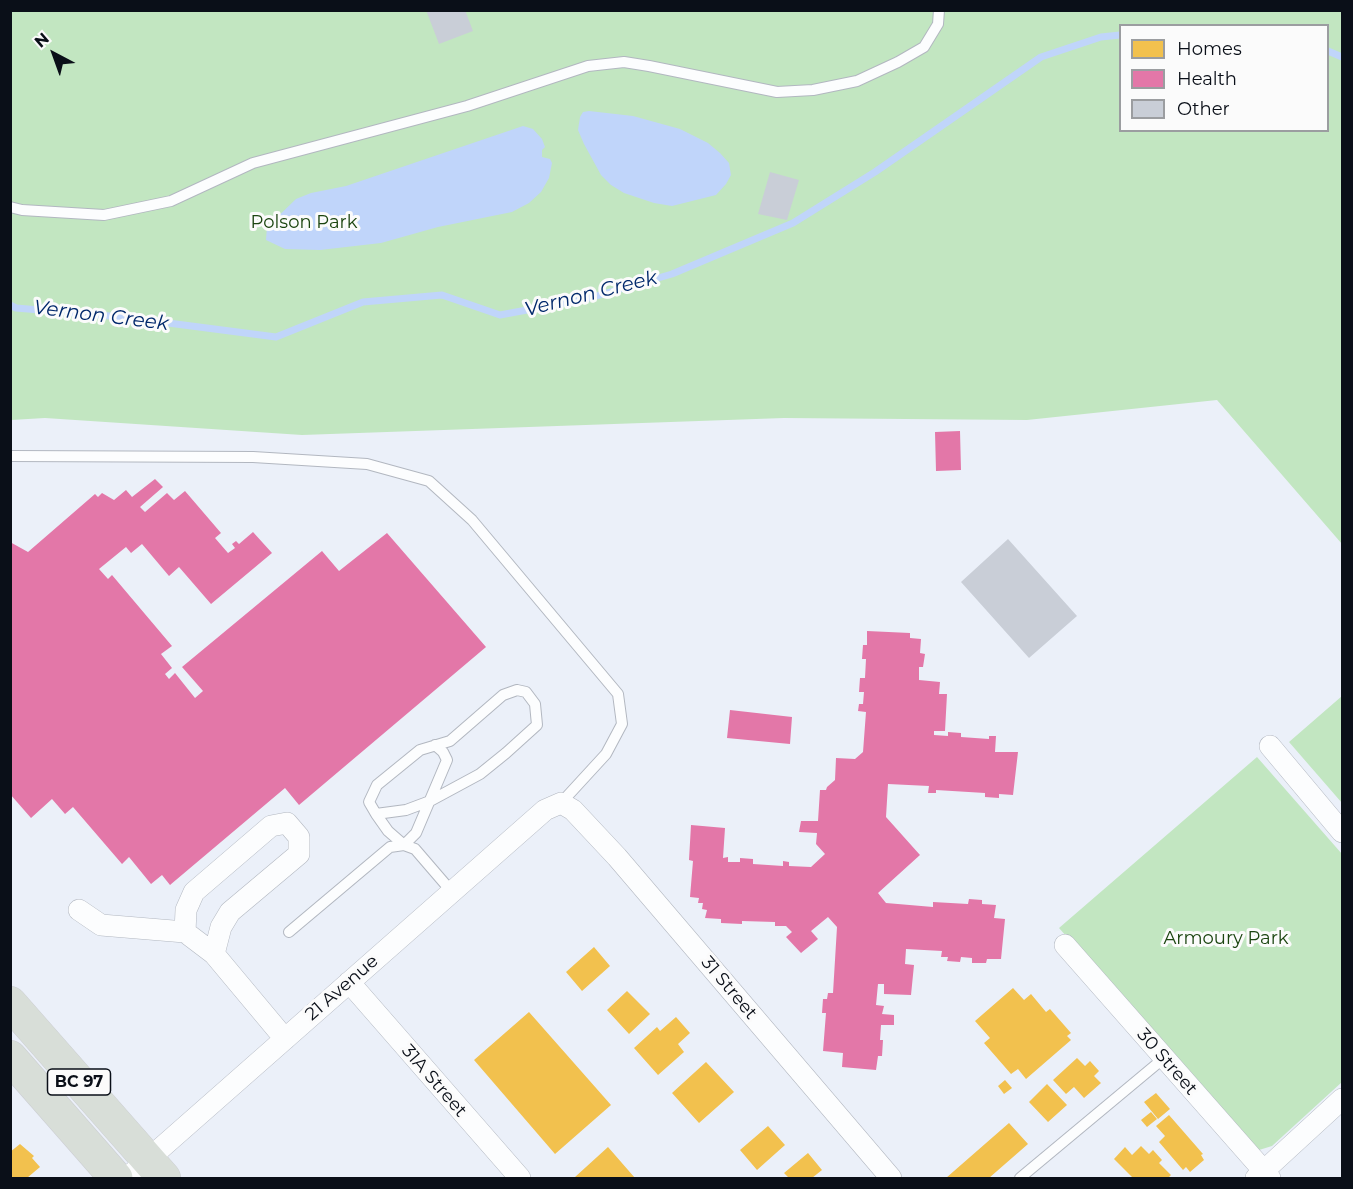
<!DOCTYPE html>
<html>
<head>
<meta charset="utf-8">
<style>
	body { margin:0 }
	#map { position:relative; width:1353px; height:1189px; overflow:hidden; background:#ebf0f9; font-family:Montserrat,sans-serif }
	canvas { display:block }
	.frame { position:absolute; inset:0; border:12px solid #0a0f18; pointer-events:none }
	.legend { position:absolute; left:1119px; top:24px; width:210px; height:108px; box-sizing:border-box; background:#fbfbfb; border:2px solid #9b9da0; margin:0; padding:8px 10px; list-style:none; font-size:18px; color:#0a0f18 }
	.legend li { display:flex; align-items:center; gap:12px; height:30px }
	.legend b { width:30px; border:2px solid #9b9da0 }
	.north { position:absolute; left:24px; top:24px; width:60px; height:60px; -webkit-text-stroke:4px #fbfbfb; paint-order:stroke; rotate:319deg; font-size:16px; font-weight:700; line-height:24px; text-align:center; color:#0a0f18 }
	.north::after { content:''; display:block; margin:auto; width:21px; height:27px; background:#0a0f18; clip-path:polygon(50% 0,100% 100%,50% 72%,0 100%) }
</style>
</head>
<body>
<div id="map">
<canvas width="1353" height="1189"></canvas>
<div class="frame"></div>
<ul class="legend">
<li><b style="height:16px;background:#f2c14e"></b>Homes</li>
<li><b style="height:16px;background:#e377a8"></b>Health</li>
<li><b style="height:16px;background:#c9ced7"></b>Other</li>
</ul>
<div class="north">N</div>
</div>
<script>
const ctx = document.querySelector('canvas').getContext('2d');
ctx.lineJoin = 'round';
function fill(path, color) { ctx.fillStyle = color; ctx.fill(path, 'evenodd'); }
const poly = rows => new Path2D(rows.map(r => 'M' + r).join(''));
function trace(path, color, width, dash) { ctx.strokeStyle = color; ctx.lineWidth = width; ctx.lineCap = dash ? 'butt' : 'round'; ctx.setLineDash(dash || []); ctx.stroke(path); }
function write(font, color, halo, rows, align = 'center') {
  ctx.font = font + ' Montserrat,sans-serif'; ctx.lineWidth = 6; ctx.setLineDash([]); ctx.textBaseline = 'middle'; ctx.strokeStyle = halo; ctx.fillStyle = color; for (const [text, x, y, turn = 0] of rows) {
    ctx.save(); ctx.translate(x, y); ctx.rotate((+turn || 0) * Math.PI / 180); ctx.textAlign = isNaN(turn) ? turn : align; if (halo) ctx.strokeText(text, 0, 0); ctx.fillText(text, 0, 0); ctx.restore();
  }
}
fill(poly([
	[10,11,1342,11,1342,544,1217,400,1027,420,784,418,302,435,45,418,11,420],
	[1120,26,1328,26,1328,130,1120,130],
	[1342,696,1342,803,1289,742],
	[1257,757,1342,854,1342,1082,1272,1146,1259,1150,1249,1142,1059,928]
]), '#c2e6c1');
fill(poly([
	[589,111,633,116,680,129,708,143,720,153,729,163,731,175,726,184,716,195,672,206,654,203,624,193,611,185,601,175,584,144,578,130,580,117,583,112],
	[523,126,533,129,542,139,545,147,542,150,542,157,550,159,552,163,549,178,541,192,529,203,512,212,438,227,381,243,320,250,285,249,266,240,267,227,296,199,311,193,346,186]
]), '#c0d5fa');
fill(poly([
	[594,947,610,966,582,991,566,972],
	[1013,988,1024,1000,1031,994,1046,1012,1050,1009,1071,1033,1067,1036,1071,1040,1026,1079,1018,1069,1011,1074,984,1043,990,1038,975,1021],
	[627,991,650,1014,629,1034,607,1010],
	[529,1012,611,1105,555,1154,474,1060],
	[676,1017,690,1033,678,1044,684,1052,658,1075,634,1048,657,1027,660,1031],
	[1077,1058,1085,1066,1090,1061,1099,1071,1094,1076,1101,1083,1084,1098,1074,1087,1066,1094,1053,1080],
	[706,1062,734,1092,699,1123,672,1093],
	[1005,1080,1012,1088,1004,1094,998,1086],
	[1047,1084,1067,1105,1048,1122,1029,1102],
	[1156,1093,1170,1109,1158,1119,1144,1102],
	[1151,1112,1157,1119,1147,1127,1141,1120],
	[1169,1115,1203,1154,1201,1155,1204,1160,1190,1172,1186,1167,1183,1170,1159,1142,1165,1136,1156,1126],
	[1009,1123,1028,1144,989,1178,946,1178],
	[768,1126,785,1145,757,1170,740,1150],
	[20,1144,34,1156,32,1158,40,1167,27,1178,10,1178,10,1152],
	[1141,1146,1149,1154,1153,1150,1162,1160,1159,1163,1171,1175,1168,1178,1133,1178,1114,1159,1125,1147,1132,1155],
	[608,1147,635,1178,576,1178,575,1177],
	[808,1153,822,1170,812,1178,789,1178,784,1173]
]), '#f2c14e');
fill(poly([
	[960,431,961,470,936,471,935,432],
	[155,479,163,487,140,507,145,512,167,493,174,500,185,491,221,533,215,538,228,553,235,548,232,544,236,541,239,544,253,532,272,553,211,604,179,567,169,576,142,544,131,553,126,547,99,569,108,579,112,575,172,646,161,654,172,668,165,674,169,679,175,673,195,698,203,691,182,667,322,551,339,571,387,533,486,647,299,805,285,788,170,885,162,875,151,884,129,857,122,864,73,807,65,814,52,799,31,818,10,794,10,542,28,552,95,494,98,497,102,493,114,500,126,490,132,497],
	[867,631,910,633,910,638,921,639,920,653,925,654,923,667,919,667,919,680,940,682,939,694,947,694,945,731,934,731,934,735,948,736,948,732,961,733,961,737,989,739,989,736,996,736,995,752,1018,752,1013,795,999,794,999,798,985,797,985,793,936,790,936,793,928,793,929,786,888,784,886,817,920,855,878,893,886,903,933,907,933,902,968,904,969,899,982,900,982,904,996,905,994,918,1005,919,1001,959,987,959,986,963,972,963,972,958,961,957,960,962,947,961,948,957,941,957,942,951,906,949,905,964,914,965,911,995,884,994,884,984,878,984,876,1005,884,1006,882,1014,894,1015,894,1025,881,1025,880,1040,883,1040,882,1056,878,1056,876,1070,842,1067,843,1053,823,1051,826,1013,822,1013,823,999,827,999,828,993,833,993,837,927,828,917,811,931,818,939,801,953,786,937,792,932,786,926,775,926,775,922,742,921,742,924,721,923,721,919,705,918,707,910,702,909,703,903,698,903,699,898,690,897,693,861,689,860,691,825,725,828,723,858,728,857,728,862,740,862,740,858,753,859,753,864,783,866,783,861,789,862,789,866,811,867,825,854,816,844,817,833,799,832,801,821,818,821,820,790,826,790,827,787,835,780,836,758,855,759,863,752,866,712,858,711,859,704,863,704,864,692,859,692,860,678,865,678,866,659,862,659,863,645,867,645],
	[730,710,792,717,790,744,727,738]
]), '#e377a8');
trace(poly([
	[1328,51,1342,57],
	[10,305,16,308,122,317,276,337,363,302,442,295,500,315,586,299,672,274,793,223,875,172,1041,57,1101,37,1120,35]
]), '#c0d5fa', 7);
fill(poly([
	[426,10,465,10,473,31,439,44],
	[770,172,799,180,787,220,758,214],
	[1008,539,1077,616,1029,658,961,582]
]), '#c9ced7');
const service = poly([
	[10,207,22,210,104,215,171,201,253,163,467,106,588,66,624,62,649,66,777,92,813,90,857,81,898,62,924,47,938,24,939,10],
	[10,456,253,457,367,464,429,481,472,520,618,694,622,724,606,754,561,803],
	[517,690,526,692,535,704,537,725,506,753,480,774,430,801,406,810,376,814,369,802,377,785,420,750,450,741,503,695,517,690],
	[376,814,388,831,404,845,415,849,452,892],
	[289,932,390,847,404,845,416,833,447,760,443,752,435,745],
	[1020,1178,1164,1058]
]);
const minor = poly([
	[1270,746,1342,832],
	[79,910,101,925,185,932,214,954,285,1039],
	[185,932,186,910,194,892,271,826,287,823,299,837,299,854,230,912,221,927,214,954],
	[1065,945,1270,1178],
	[349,982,520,1178],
	[127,1178,545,810,561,803,573,810,617,857,891,1178],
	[1256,1178,1342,1099]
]);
const trunk = poly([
	[10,1003,164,1178],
	[10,1057,116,1178]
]);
trace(service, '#b2b7c0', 12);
trace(minor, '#b2b7c0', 22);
trace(trunk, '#ccced3', 34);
trace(service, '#fcfdfe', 10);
trace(minor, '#fcfdfe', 21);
trace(trunk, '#d8ded8', 33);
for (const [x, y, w] of [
	[79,1082,63]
]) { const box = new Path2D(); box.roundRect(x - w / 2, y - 13, w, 26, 4.5); ctx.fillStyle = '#fbfbfb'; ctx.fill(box); trace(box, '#0a0f18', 1.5); }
write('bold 16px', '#0a0f18', null, [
	["BC 97",79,1082]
]);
write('18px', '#1b4510', '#fbfbfb', [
	["Polson Park",304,223],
	["Armoury Park",1226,939]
]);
write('18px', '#0a0f18', '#fbfbfb', [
	["21 Avenue",342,988,-41],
	["31 Street",729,988,50],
	["30 Street",1167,1062,49],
	["31A Street",434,1081,49]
]);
write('italic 20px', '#00286b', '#fbfbfb', [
	["Vernon Creek",591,294,-14],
	["Vernon Creek",101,316,7]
]);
</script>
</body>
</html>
